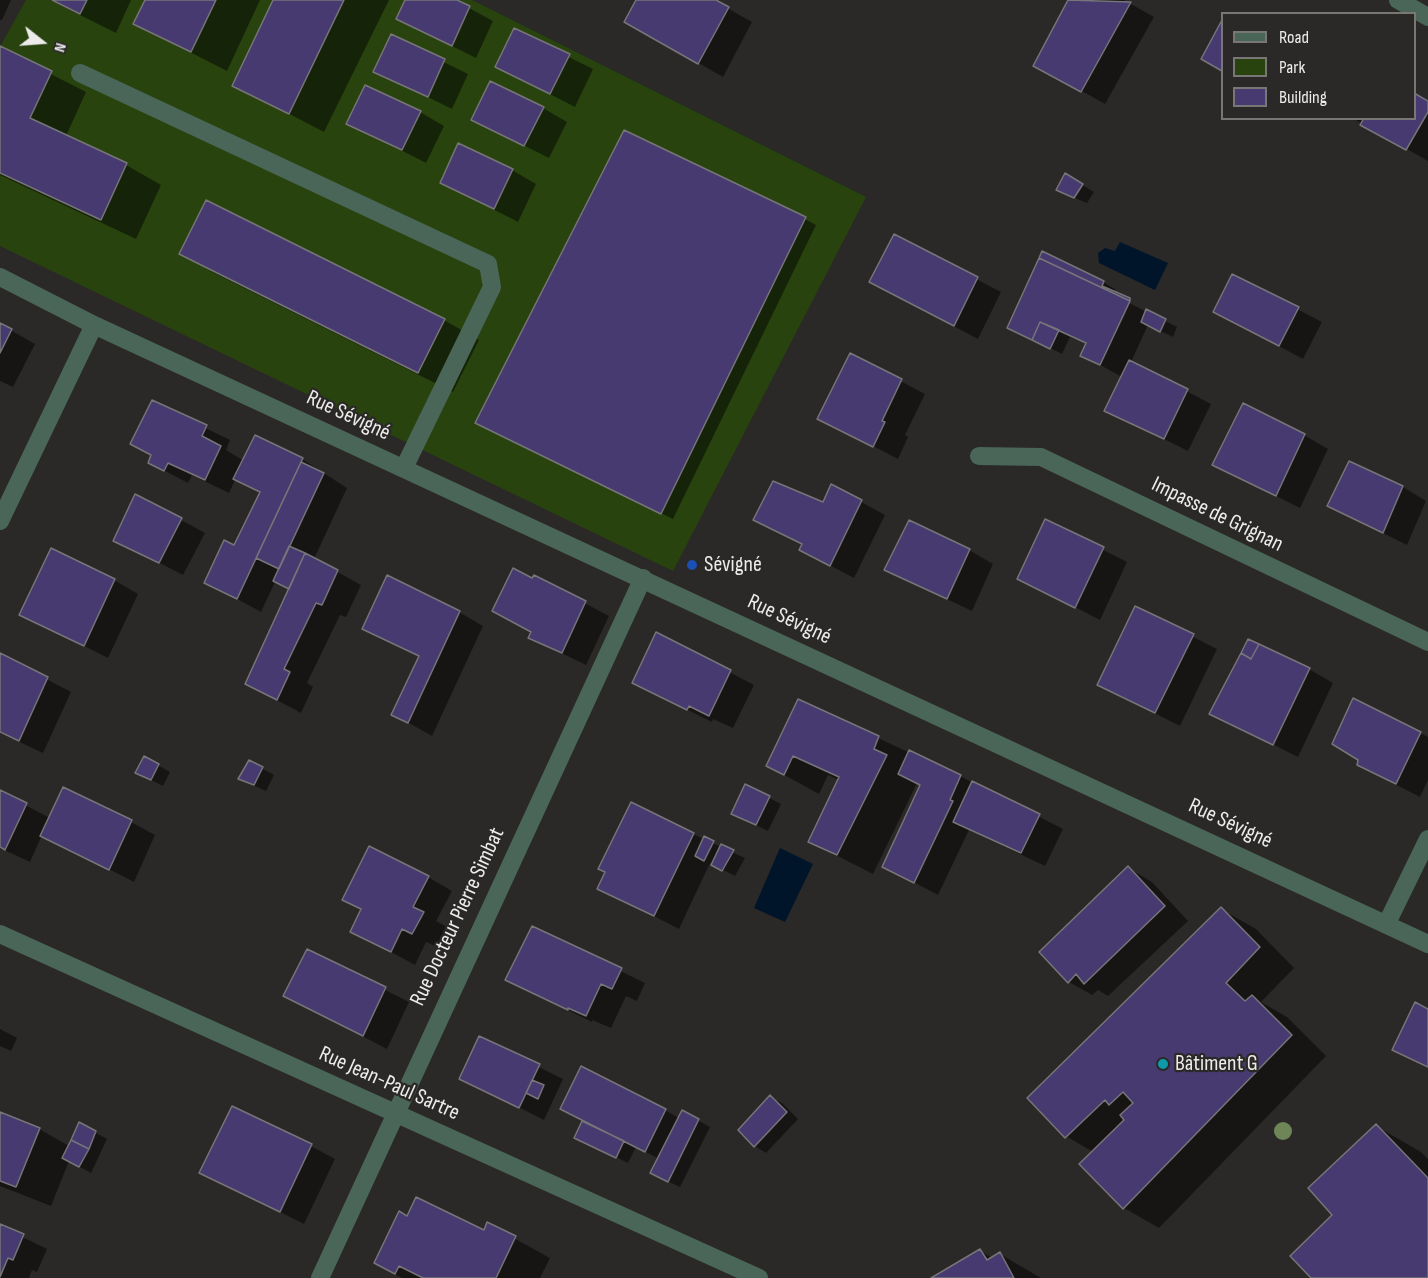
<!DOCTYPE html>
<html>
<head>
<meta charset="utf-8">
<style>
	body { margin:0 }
	#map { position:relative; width:1428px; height:1278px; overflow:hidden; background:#2b2927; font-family:"Sofia Sans Condensed",sans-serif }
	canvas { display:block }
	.legend { position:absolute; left:1221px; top:12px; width:195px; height:108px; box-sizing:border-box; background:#2b2927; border:2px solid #797775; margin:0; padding:8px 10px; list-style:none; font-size:18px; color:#edeceb }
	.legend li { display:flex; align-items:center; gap:12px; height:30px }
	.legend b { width:30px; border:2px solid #797775 }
	.north { position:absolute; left:12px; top:12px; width:60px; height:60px; -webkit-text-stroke:4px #2b2927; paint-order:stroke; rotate:107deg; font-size:16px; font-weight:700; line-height:24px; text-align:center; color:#edeceb }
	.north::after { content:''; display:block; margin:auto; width:21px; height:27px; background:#edeceb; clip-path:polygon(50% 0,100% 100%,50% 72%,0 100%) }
</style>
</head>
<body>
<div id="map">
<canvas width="1428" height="1278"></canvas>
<ul class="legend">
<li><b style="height:8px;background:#4a6658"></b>Road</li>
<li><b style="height:16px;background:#29430f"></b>Park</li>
<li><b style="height:16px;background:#473a71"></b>Building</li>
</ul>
<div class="north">N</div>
</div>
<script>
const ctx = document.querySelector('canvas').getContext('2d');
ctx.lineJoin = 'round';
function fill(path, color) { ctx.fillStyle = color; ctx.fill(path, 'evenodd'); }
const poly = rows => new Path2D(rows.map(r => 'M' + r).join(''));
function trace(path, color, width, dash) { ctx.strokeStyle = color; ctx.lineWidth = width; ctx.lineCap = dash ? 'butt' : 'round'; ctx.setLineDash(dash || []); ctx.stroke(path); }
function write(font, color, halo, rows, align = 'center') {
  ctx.font = font + ' "Sofia Sans Condensed",sans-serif'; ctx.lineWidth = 4.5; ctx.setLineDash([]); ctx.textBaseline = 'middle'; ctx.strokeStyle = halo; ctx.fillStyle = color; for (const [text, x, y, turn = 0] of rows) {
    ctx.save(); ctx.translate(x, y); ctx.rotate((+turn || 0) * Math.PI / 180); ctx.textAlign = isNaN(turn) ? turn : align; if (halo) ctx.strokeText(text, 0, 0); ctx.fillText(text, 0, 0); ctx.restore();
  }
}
fill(poly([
	[26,0,472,0,866,197,673,571,0,246,0,47]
]), '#29430f');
fill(poly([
	[1120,242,1168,263,1155,290,1099,263,1098,253,1105,248,1115,251],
	[780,848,813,864,785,922,754,908]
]), '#00152a');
fill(poly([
	[0,0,11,0,2,20,0,20],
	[50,0,131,0,116,33],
	[146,0,260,0,227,71,135,24],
	[275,0,389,0,324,132,234,85],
	[407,0,454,0,493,21,476,58,398,19],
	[638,0,713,0,752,22,723,77,626,21],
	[1070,0,1124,0,1154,17,1105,104,1035,65],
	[1222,23,1222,69,1203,58],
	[514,30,593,69,575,107,497,67],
	[391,36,468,74,452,109,375,71],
	[0,48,86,92,66,136,126,165,161,185,136,239,0,175],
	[1428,103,1428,161,1352,118,1414,118],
	[543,108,567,122,549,158,473,120],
	[420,112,444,126,426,163,348,123],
	[512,170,536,184,518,222,442,183],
	[1066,175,1094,192,1087,203,1070,196],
	[805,219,816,225,673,519,489,429],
	[894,236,1001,292,978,339,895,295],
	[181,254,444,320,479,340,453,392,216,274],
	[1233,276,1322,322,1303,359,1215,312],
	[1103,282,1115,289,1113,295,1177,327,1173,337,1148,325,1131,362,1211,404,1188,451,1106,410,1122,377,1082,355,1087,344,1070,337,1062,354,1009,327],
	[0,324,35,344,13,387,0,381],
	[851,355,925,394,905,435,908,437,898,459,819,418],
	[153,402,230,440,226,450,244,461,302,459,347,488,314,559,361,585,346,617,340,615,307,683,313,687,301,713,247,684,291,589,276,580,261,612,206,582,234,547,261,493,236,478,229,493,192,475,188,483,150,463,153,455],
	[1304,435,1328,449,1300,508,1213,464],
	[832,486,885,515,854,578,801,550,803,545,755,520,824,504],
	[1403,487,1426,501,1407,545,1329,506],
	[181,520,205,533,183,575,115,540],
	[1046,521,1127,562,1100,620,1019,578],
	[969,550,993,564,972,611,886,570],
	[535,577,609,616,586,665,530,638],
	[114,580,138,594,108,658,21,614],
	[1136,608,1217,649,1180,726,1099,685],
	[459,612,483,626,432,736,393,714,420,657,364,628],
	[657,634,754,685,733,728,713,719,712,722,634,683],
	[1,655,71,692,43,753,0,733],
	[1309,669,1333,683,1298,757,1211,713],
	[798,701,960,776,1063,829,1045,866,969,830,938,895,883,866,922,786,917,783,873,874,810,842,839,780,828,775,819,794,768,766],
	[1420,733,1428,737,1428,780,1420,797,1358,765],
	[145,758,170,772,163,786,149,779],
	[250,762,274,775,266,791,240,779],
	[746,786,781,804,768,831,733,814],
	[0,792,50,818,131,822,155,835,134,882,42,835,30,862,0,848],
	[693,834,745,858,735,876,710,863,679,929,599,888],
	[1128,868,1152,882,1188,921,1108,996,1098,990,1092,995,1069,982],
	[428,877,452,891,436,921,447,927,437,947,426,942,415,965,352,931],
	[1221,909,1256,929,1294,968,1261,1002,1287,1017,1326,1056,1159,1228,1124,1208,1081,1164,1093,1152,1066,1136],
	[532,928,645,983,637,1001,626,996,611,1028,592,1020,592,1022,507,980],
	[308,951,409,1002,387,1049,285,996],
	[0,1029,17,1038,11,1051,0,1046],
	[480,1038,563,1079,544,1120,461,1078],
	[770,1097,782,1103,798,1119,766,1153,755,1146,740,1130],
	[665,1110,680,1119,683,1112,710,1127,680,1187,663,1179,659,1159,636,1147,628,1163,576,1137,584,1121],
	[0,1114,39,1129,69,1146,80,1124,107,1139,91,1173,69,1161,51,1206,0,1186],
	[1376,1126,1421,1152,1428,1159,1428,1278,1313,1278,1334,1215],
	[311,1146,335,1159,304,1224,201,1172],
	[407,1218,484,1232,488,1224,550,1258,540,1278,402,1278,376,1263],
	[0,1226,47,1249,37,1272,32,1270,29,1278,0,1278],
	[980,1251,993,1258,1000,1254,1041,1278,934,1278]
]), '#0007');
const building = poly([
	[52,0,87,0,80,14,52,0],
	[145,0,216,0,191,52,133,24,145,0],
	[273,0,344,0,289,114,232,86,273,0],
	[405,0,457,0,470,6,452,46,396,19,405,0],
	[636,0,716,0,729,7,698,64,624,22,636,0],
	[1068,0,1131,2,1081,92,1033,66,1068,0],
	[1222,20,1222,71,1201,59,1222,20],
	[514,28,570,54,550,94,495,67,514,28],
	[391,34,445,59,428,97,373,72,391,34],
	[0,46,52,71,30,118,127,163,101,220,0,173,0,46],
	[490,81,544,107,524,146,471,120,490,81],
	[365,85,421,111,402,150,346,124,365,85],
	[1414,93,1428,101,1428,112,1406,150,1360,125,1364,118,1414,118,1414,93],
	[624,130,806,217,661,514,475,423,624,130],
	[458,143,513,169,494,209,440,183,458,143],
	[1065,173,1083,184,1074,198,1056,190,1065,173],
	[206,200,445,319,418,373,179,254,206,200],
	[894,234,978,277,954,326,869,282,894,234],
	[1042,251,1104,281,1102,286,1130,298,1130,301,1039,258,1042,251],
	[1039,258,1130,301,1100,365,1080,356,1086,343,1040,322,1032,340,1007,328,1039,258],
	[1232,274,1299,307,1279,346,1213,312,1232,274],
	[1146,309,1166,319,1160,332,1141,322,1146,309],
	[1040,322,1059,330,1050,349,1032,340,1040,322],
	[0,323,12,329,0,353,0,323],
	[850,353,902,379,882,421,885,422,873,447,817,419,850,353],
	[1129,360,1188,389,1164,439,1104,411,1129,360],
	[152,400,207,425,202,436,221,446,205,480,168,463,164,471,148,463,151,455,130,444,152,400],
	[1243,403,1305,434,1276,496,1212,465,1243,403],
	[255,435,303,458,237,599,204,583,224,540,234,545,260,492,233,479,255,435],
	[1349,461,1403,486,1383,533,1327,506,1349,461],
	[301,462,324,473,279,569,256,558,301,462],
	[773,481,823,502,831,484,862,500,830,566,799,550,802,544,753,520,773,481],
	[135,494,182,518,159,563,113,541,135,494],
	[1045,519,1104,547,1075,608,1017,579,1045,519],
	[909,520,970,549,947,599,884,570,909,520],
	[289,546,305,553,289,589,273,581,289,546],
	[51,548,115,579,84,646,19,615,51,548],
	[305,553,338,570,322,605,316,603,284,669,290,672,277,700,245,684,305,553],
	[513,568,532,578,534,575,586,601,562,653,528,638,531,632,492,611,513,568],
	[387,575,460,611,408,723,391,715,419,656,362,629,387,575],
	[1135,606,1194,634,1155,713,1097,685,1135,606],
	[656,632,731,670,709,716,689,706,687,710,632,683,656,632],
	[1248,639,1259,644,1251,659,1241,653,1248,639],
	[1259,644,1310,668,1273,745,1209,714,1241,653,1251,659,1259,644],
	[0,653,48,677,19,741,0,732,0,653],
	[1353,698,1421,732,1396,784,1357,765,1358,760,1332,744,1353,698],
	[798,699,879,736,874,749,887,755,837,855,808,842,839,777,793,756,784,775,766,766,798,699],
	[909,750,961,775,950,800,953,801,914,883,882,867,920,785,898,774,909,750],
	[144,756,159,764,151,780,135,773,144,756],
	[249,760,263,767,254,785,238,779,249,760],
	[972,781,1040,814,1021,853,953,822,972,781],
	[745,784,770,796,756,825,731,814,745,784],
	[63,787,132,820,109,870,40,836,63,787],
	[0,790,27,803,5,850,0,847,0,790],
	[631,802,694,833,654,916,597,889,605,872,598,869,631,802],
	[704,836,714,841,704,861,695,856,704,836],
	[721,844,734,850,722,871,711,865,721,844],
	[369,846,429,876,413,907,424,912,412,934,402,929,391,952,350,932,361,909,342,900,369,846],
	[1128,866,1165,906,1084,984,1076,974,1068,983,1039,952,1128,866],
	[1221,907,1260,947,1226,983,1245,1001,1252,995,1292,1035,1123,1209,1079,1164,1124,1120,1120,1115,1133,1103,1123,1092,1109,1105,1105,1100,1065,1138,1027,1098,1221,907],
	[532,926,622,968,612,989,601,984,586,1016,568,1008,568,1010,505,980,532,926],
	[307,949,386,987,363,1036,283,996,307,949],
	[1415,1002,1428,1009,1428,1067,1392,1050,1415,1002],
	[479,1036,540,1064,519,1108,459,1079,479,1036],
	[581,1066,666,1109,645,1152,560,1109,581,1066],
	[532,1080,544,1085,538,1099,526,1093,532,1080],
	[770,1095,787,1112,754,1147,738,1130,770,1095],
	[232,1106,312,1144,280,1212,199,1173,232,1106],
	[682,1110,699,1119,668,1182,650,1173,682,1110],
	[0,1112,40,1128,16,1187,0,1181,0,1112],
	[582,1121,624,1141,616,1158,574,1138,582,1121],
	[79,1122,96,1131,89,1149,71,1140,79,1122],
	[1376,1124,1428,1178,1428,1278,1311,1278,1290,1256,1332,1215,1308,1188,1376,1124],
	[71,1140,89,1149,79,1167,62,1158,71,1140],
	[416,1197,484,1230,487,1222,516,1236,496,1278,423,1278,399,1266,395,1274,374,1263,399,1211,407,1216,416,1197],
	[0,1224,24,1234,13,1260,8,1258,0,1277,0,1224],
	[980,1249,987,1260,1000,1252,1014,1278,931,1278,980,1249]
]);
fill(building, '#473a71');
trace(building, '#767578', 1.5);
trace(poly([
	[80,73,488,264,492,287,404,468]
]), '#4a6658', 18);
trace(poly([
	[1398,0,1428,17],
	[0,277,94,325,1428,944],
	[979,456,1041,457,1428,642],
	[0,521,94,325],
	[1387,923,1428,839],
	[0,934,759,1278],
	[320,1278,643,578]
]), '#4a6658', 18);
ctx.fillStyle = '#6d8557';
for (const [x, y] of [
	[1283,1131]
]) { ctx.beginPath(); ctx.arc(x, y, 9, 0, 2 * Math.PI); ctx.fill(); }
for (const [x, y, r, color] of [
	[692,565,6,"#1a4fb4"],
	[1163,1064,6,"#0f9aa8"]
]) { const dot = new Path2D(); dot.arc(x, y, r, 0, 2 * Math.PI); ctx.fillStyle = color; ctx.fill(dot); trace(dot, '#2b2927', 2); }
write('22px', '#edeceb', '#2b2927', [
	["Rue Sévigné",348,416,25],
	["Impasse de Grignan",1217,515,26],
	["Rue Sévigné",789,620,25],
	["Rue Sévigné",1230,824,25],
	["Rue Docteur Pierre Simbat",458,917,-65],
	["Rue Jean-Paul Sartre",389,1084,24]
]);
write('22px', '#edeceb', '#2b2927', [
	["Sévigné",704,565],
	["Bâtiment G",1175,1064]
], 'left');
</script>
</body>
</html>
